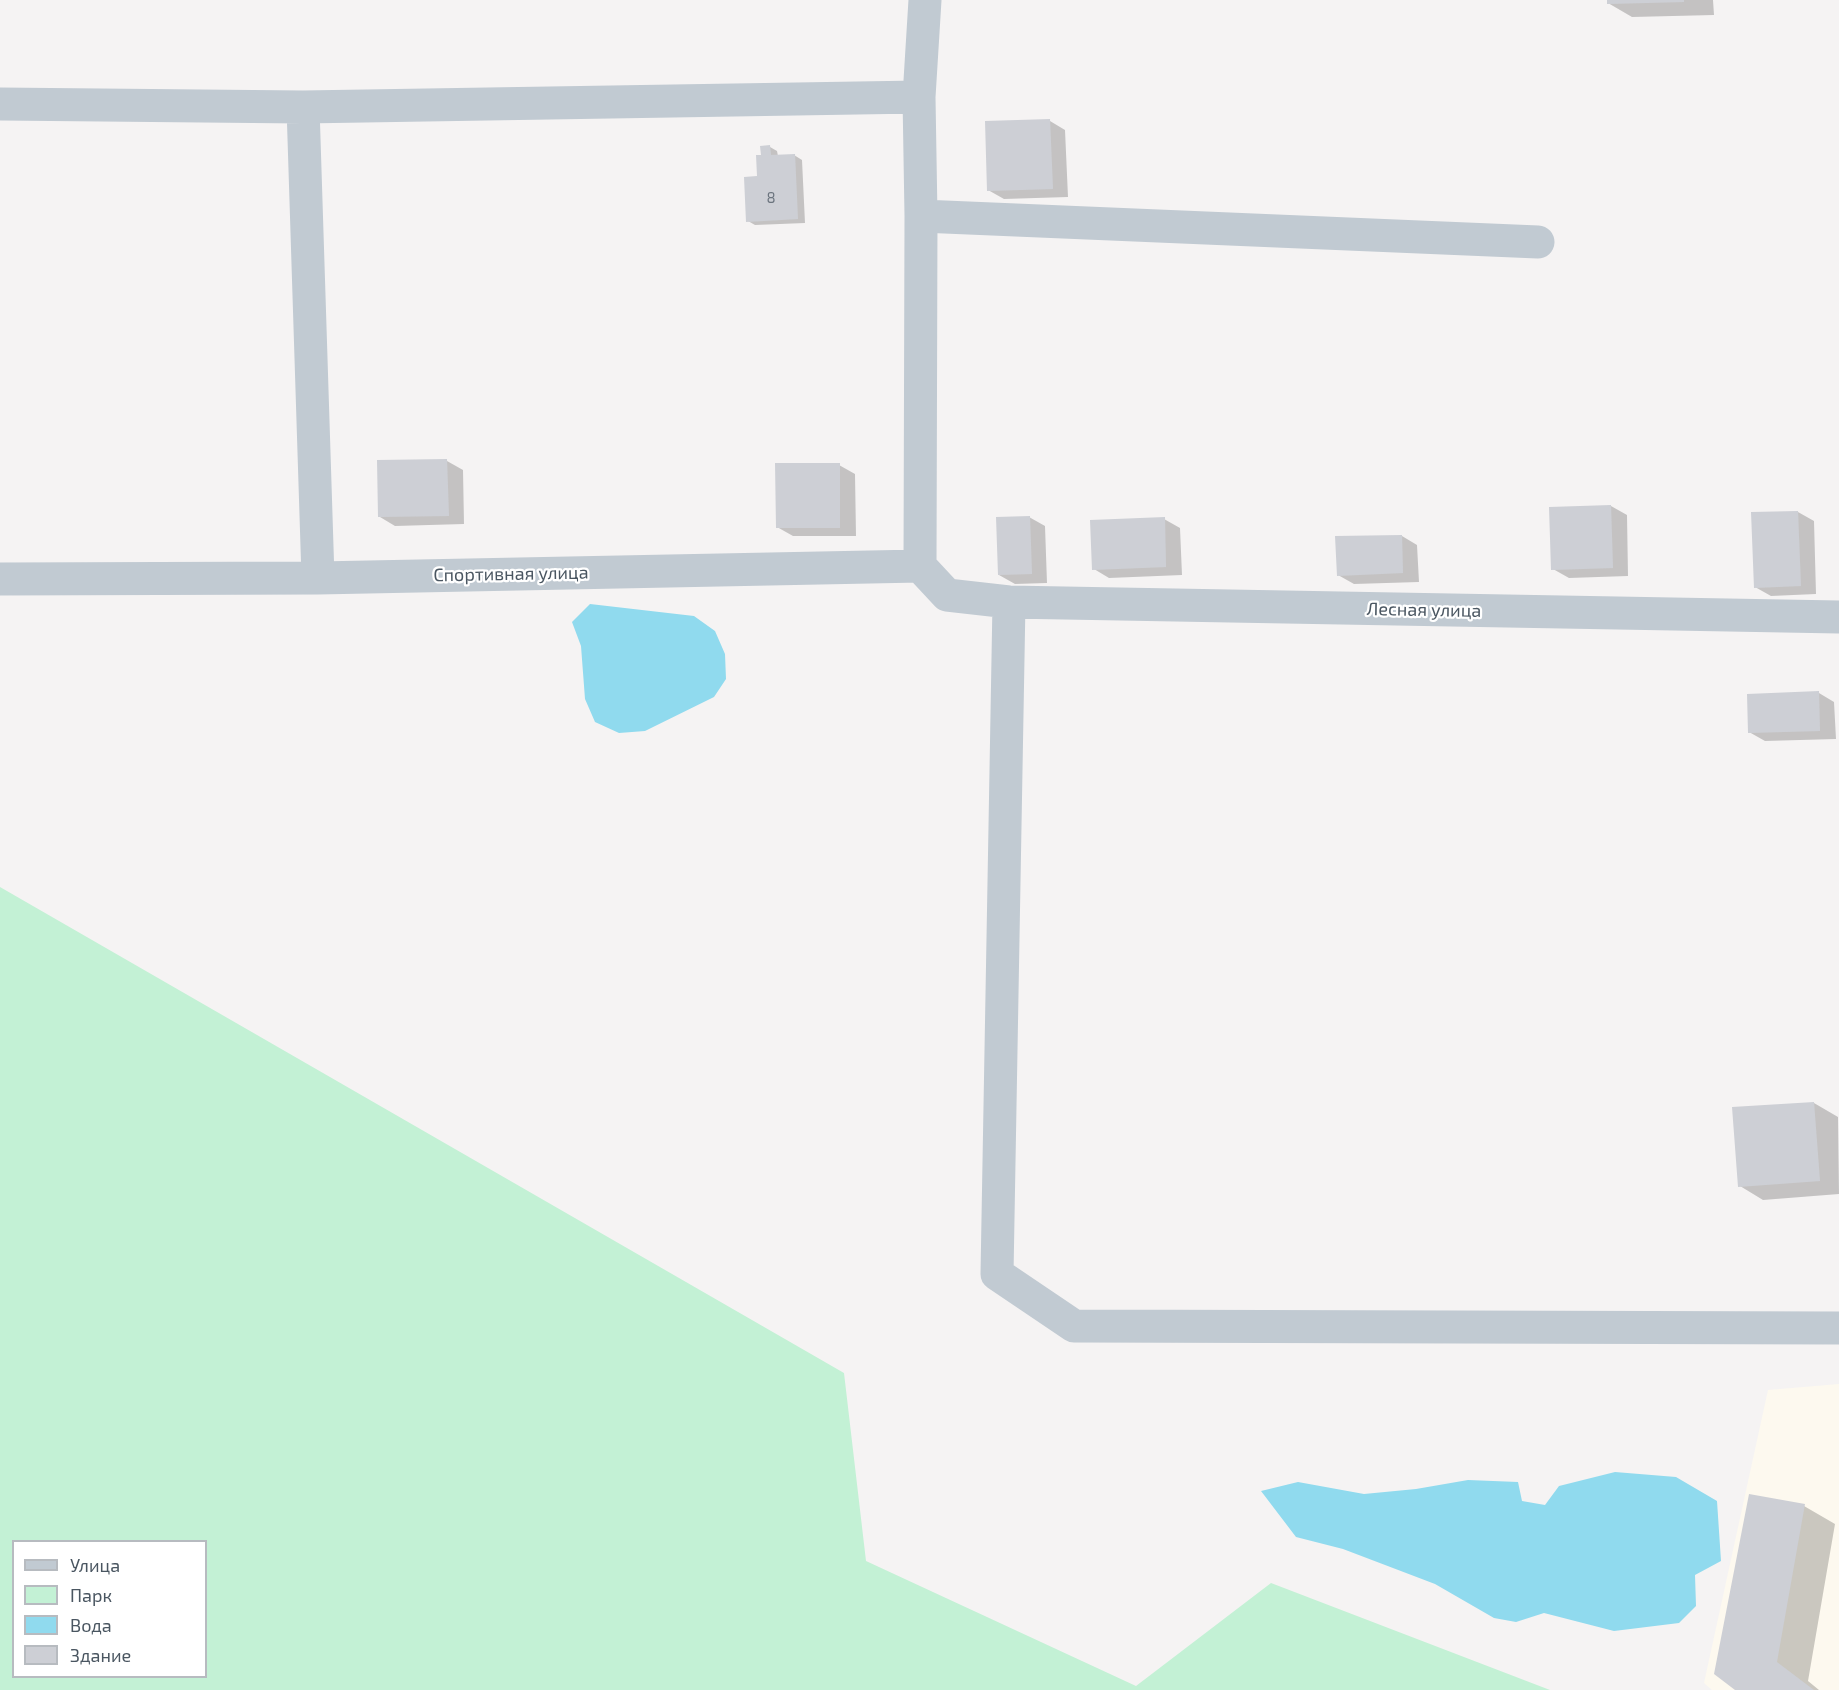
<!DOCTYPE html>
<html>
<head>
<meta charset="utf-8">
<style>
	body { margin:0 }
	#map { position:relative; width:1839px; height:1690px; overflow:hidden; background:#f5f3f3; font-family:"Exo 2",sans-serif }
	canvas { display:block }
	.legend { position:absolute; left:12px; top:1540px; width:195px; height:138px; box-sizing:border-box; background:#fff; border:2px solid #b7bbc0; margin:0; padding:8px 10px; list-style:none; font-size:18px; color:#4a5661 }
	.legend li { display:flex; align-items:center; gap:12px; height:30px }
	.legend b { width:30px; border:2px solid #b7bbc0 }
</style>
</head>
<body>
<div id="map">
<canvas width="1839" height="1690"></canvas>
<ul class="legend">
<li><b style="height:8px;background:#c1cad2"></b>Улица</li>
<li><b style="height:16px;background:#c3f1d5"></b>Парк</li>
<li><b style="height:16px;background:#90daee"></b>Вода</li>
<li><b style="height:16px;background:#cdcfd5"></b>Здание</li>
</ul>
</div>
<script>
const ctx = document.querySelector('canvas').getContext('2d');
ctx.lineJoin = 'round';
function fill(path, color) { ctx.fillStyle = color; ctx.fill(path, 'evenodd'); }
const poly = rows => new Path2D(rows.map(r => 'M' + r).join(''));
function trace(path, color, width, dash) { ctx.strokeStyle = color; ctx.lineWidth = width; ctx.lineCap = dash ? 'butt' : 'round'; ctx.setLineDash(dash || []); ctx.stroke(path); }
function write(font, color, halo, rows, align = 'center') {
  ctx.font = font + ' "Exo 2",sans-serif'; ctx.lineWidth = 4.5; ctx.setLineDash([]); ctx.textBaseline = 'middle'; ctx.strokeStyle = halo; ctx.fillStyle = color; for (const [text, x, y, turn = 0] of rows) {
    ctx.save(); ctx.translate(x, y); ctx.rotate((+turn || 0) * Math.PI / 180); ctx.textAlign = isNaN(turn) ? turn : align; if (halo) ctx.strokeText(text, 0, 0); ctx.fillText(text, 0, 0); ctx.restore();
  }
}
fill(poly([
	[1839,1384,1839,1690,1712,1690,1704,1683,1768,1390]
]), '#fdf9ef');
fill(poly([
	[0,887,844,1373,866,1561,1136,1686,1271,1583,1550,1690,0,1690],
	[14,1542,206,1542,206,1676,14,1676]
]), '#c3f1d5');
fill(poly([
	[590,604,694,616,715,631,725,654,726,679,714,697,645,731,619,733,595,722,585,699,581,646,572,622],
	[1615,1472,1676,1477,1717,1501,1721,1561,1695,1575,1696,1606,1679,1623,1614,1631,1544,1613,1516,1622,1494,1618,1435,1584,1343,1549,1296,1537,1261,1491,1298,1482,1364,1494,1416,1489,1468,1480,1518,1482,1522,1501,1545,1505,1559,1486]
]), '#90daee');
fill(poly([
	[1608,0,1713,0,1714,15,1632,17,1608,3],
	[1050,121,1065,130,1068,197,1004,199,988,190],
	[770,147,777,151,778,156,794,155,802,160,805,223,755,225,748,221,762,157],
	[447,461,463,470,464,524,395,526,380,517],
	[839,465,855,474,856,536,793,536,777,527],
	[1611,506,1627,515,1628,576,1569,578,1553,569],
	[1798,512,1814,521,1816,594,1771,596,1755,587],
	[1029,517,1045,526,1047,583,1015,584,999,575],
	[1164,519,1180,528,1182,575,1109,578,1094,569],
	[1402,536,1417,545,1419,582,1354,584,1338,575],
	[1819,693,1834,702,1836,739,1765,741,1749,732],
	[1814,1103,1838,1117,1839,1194,1763,1200,1740,1186,1734,1109],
	[1804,1506,1835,1524,1808,1681,1819,1690,1738,1690]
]), '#0003');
fill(poly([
	[1607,0,1684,0,1684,2,1607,4],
	[1050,119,1053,189,987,191,985,121],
	[770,145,771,155,795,154,798,219,746,222,744,177,757,176,756,155,761,155,760,146],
	[447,459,449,516,378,517,377,460],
	[775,463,840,463,840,528,776,528],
	[1611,505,1613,568,1551,570,1549,507],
	[1798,511,1801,586,1754,588,1751,512],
	[1030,516,1032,574,998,575,996,517],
	[1165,517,1166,567,1092,570,1090,520],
	[1402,535,1403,573,1337,576,1335,536],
	[1819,691,1820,731,1748,733,1747,694],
	[1814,1102,1820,1181,1738,1187,1732,1107],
	[1749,1494,1805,1504,1777,1662,1814,1690,1735,1690,1714,1674]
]), '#cdcfd5');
trace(poly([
	[0,104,303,107,919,97],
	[303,107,318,578],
	[921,216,1538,242],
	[920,566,921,216,919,97,925,0],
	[0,579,318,578,920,566,947,595,1009,602,1839,617],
	[1009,602,997,1274,1074,1326,1839,1328]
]), '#c1cad2', 33);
write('15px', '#6b747e', null, [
	["8",771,198]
]);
write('18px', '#4a5661', '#fff', [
	["Спортивная улица",511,574,-1],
	["Лесная улица",1424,610,1]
]);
</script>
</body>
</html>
